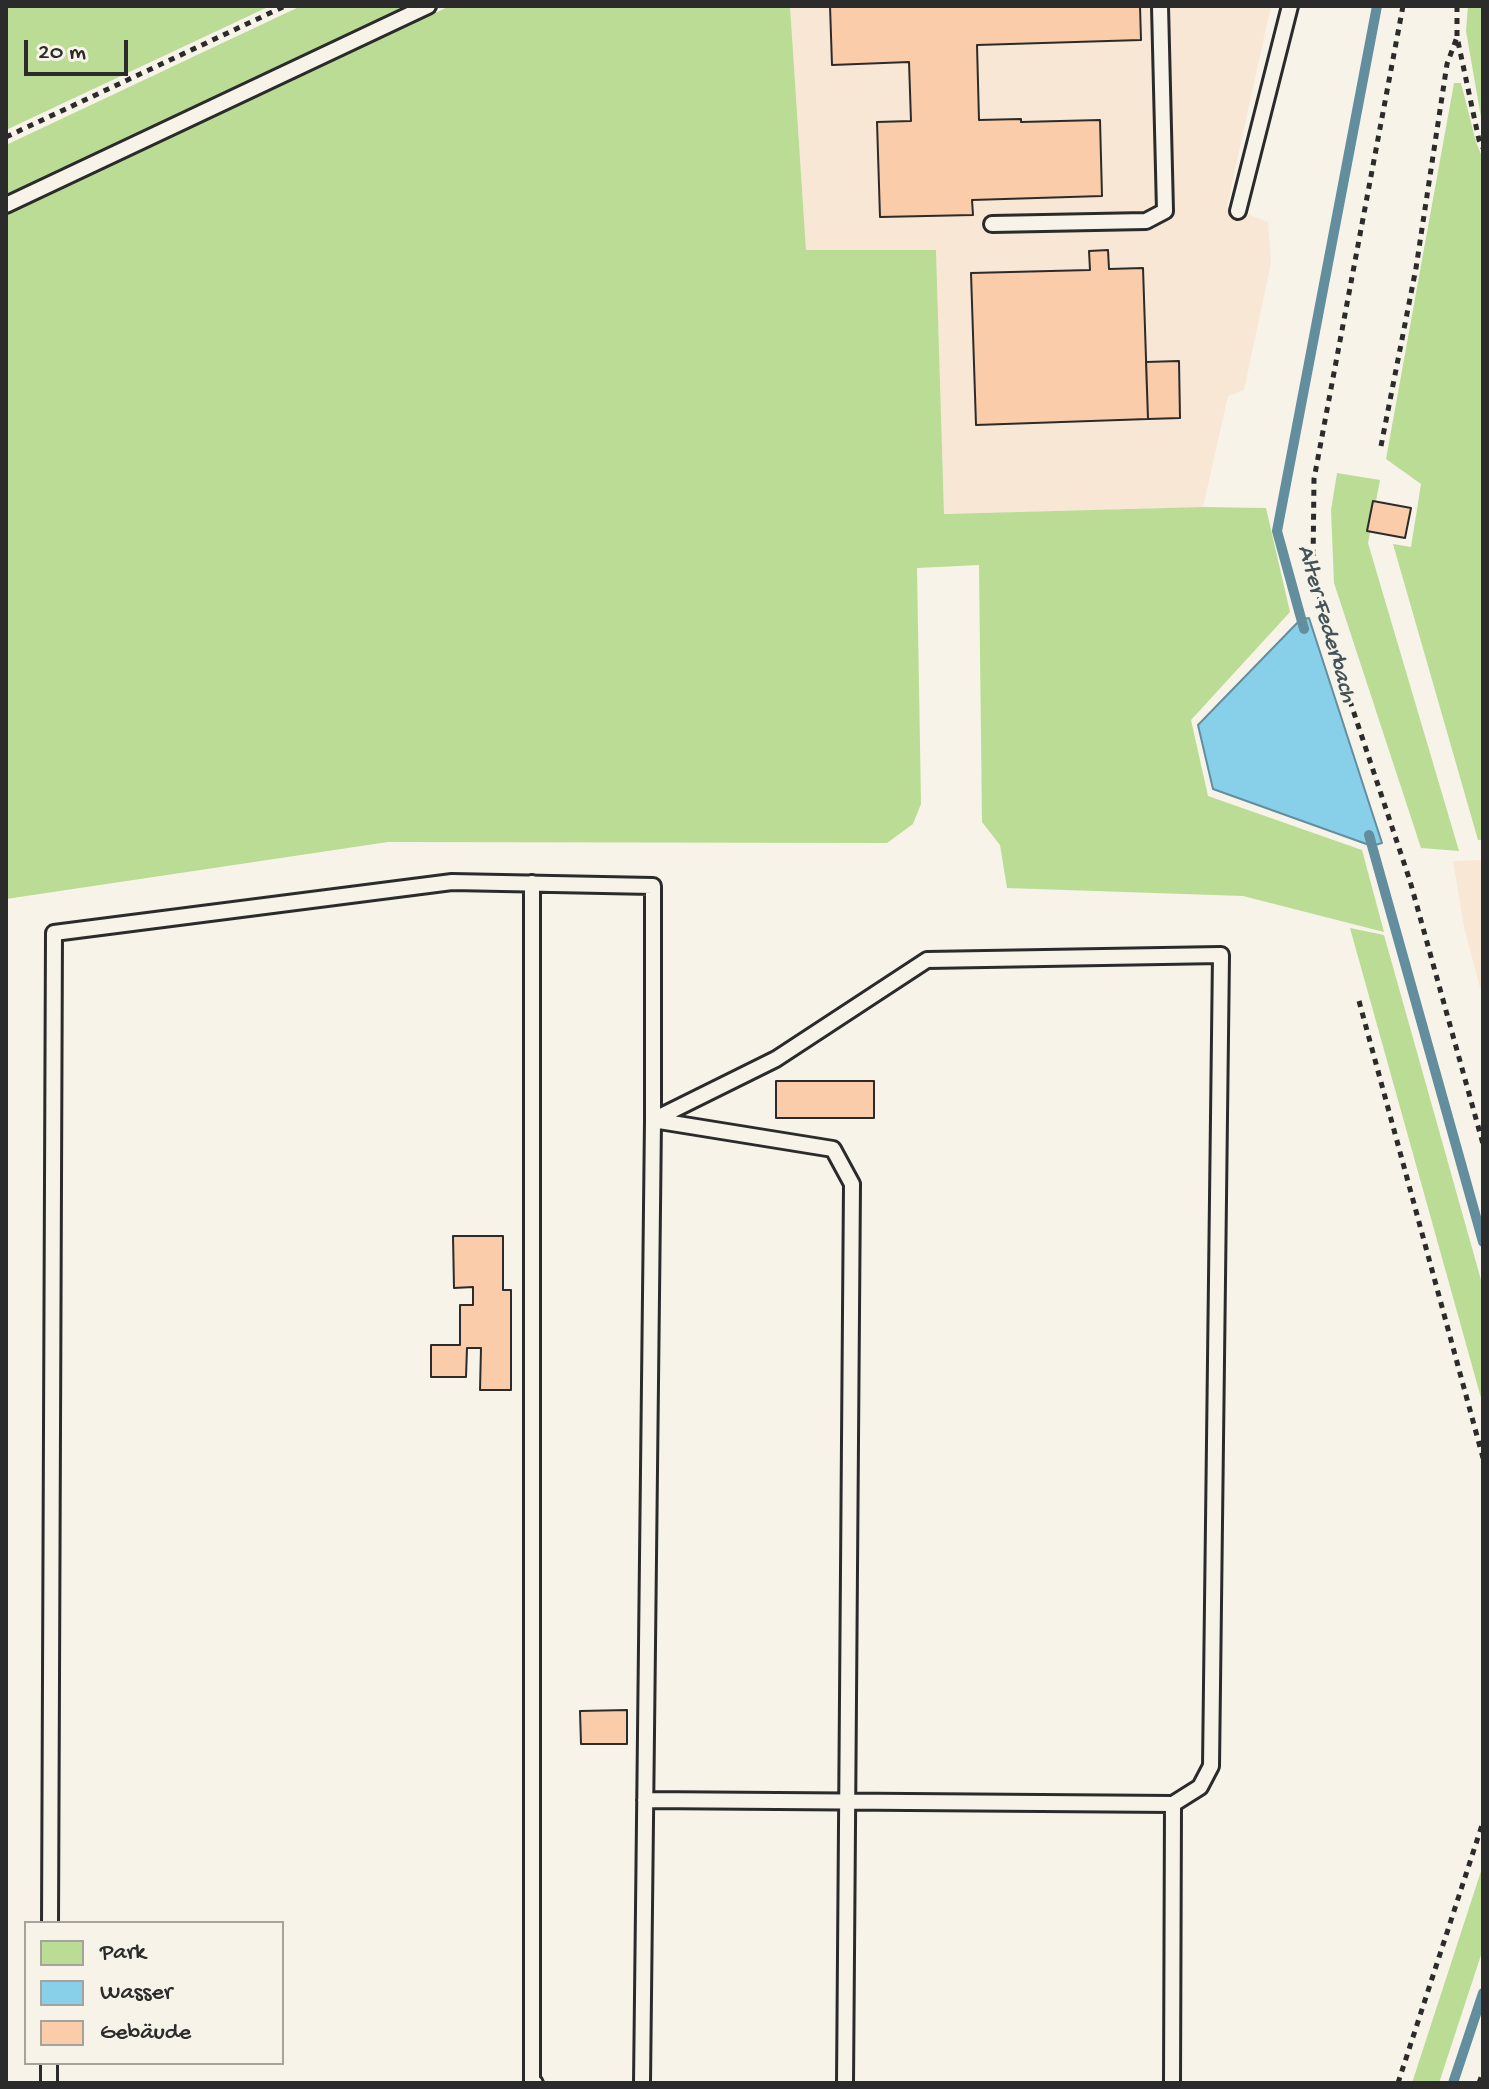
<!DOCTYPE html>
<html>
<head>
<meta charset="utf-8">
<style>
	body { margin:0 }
	#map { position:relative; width:1489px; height:2089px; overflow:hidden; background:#f7f3e8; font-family:"Gochi Hand",sans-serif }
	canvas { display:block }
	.frame { position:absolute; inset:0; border:8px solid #2b2b2b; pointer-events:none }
	.legend { position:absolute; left:24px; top:1921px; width:260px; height:144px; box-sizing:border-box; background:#f7f3e8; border:2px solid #a5a39c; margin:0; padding:10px 14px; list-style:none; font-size:24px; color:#2b2b2b }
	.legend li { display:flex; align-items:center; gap:16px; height:40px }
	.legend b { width:40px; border:2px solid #a5a39c }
	.scale { position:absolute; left:24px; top:40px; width:104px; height:36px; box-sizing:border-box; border:4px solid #2b2b2b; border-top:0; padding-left:10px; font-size:24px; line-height:28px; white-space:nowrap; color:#2b2b2b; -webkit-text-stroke:6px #f7f3e8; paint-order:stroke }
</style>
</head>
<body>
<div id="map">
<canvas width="1489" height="2089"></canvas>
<div class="frame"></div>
<ul class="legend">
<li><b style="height:22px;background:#badc95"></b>Park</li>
<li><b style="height:22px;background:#88d0e9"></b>Wasser</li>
<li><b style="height:22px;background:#facca9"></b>Gebäude</li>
</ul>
<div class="scale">20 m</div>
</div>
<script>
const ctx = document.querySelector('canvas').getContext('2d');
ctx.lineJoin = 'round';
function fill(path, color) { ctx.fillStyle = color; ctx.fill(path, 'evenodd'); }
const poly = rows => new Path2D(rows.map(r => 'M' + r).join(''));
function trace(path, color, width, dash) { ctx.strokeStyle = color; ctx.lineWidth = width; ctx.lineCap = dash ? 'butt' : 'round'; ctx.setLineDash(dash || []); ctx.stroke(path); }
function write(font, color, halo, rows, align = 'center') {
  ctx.font = font + ' "Gochi Hand",sans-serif'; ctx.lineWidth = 6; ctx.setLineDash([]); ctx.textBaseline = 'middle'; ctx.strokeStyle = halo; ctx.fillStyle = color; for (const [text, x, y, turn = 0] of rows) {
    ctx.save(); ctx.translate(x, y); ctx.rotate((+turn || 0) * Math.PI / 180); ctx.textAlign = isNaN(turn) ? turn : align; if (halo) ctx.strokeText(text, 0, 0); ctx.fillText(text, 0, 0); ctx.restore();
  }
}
fill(poly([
	[790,6,1271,6,1227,206,1268,222,1271,263,1244,390,1228,396,1203,507,944,514,936,250,806,250],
	[1483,860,1483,999,1464,927,1453,861]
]), '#f8e7d5');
fill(poly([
	[6,6,270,6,6,130],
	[301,6,412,6,6,197,6,145],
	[450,6,790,6,806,250,936,250,944,514,1203,507,1266,508,1290,612,1191,720,1208,796,1362,850,1384,932,1243,896,1007,888,1000,845,982,822,979,565,917,568,921,804,913,824,887,843,388,842,6,899,6,213],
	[1468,6,1483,6,1483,129,1466,31],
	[1454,83,1461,83,1476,142,1483,159,1483,840,1478,840,1393,544,1411,547,1421,484,1386,459],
	[1337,473,1380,480,1368,543,1459,851,1421,848,1334,583,1331,510],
	[1350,928,1384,935,1483,1287,1483,1405],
	[1483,1865,1483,1949,1439,2083,1412,2083]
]), '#badc95');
const water = poly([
	[1309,618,1382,843,1372,846,1213,789,1198,725,1301,619,1309,618]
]);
fill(water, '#88d0e9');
trace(water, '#638e9d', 2);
trace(poly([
	[1304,629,1277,531,1377,6],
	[1369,835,1483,1242],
	[1453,2083,1483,1993]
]), '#638e9d', 10);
const building = poly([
	[830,6,1140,6,1141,40,977,45,979,120,1021,119,1021,122,1100,120,1102,196,972,200,973,215,880,217,877,122,911,121,909,62,832,65,830,6],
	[1108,250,1109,269,1143,268,1148,419,976,425,971,273,1090,270,1089,251,1108,250],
	[1179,361,1180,418,1148,419,1146,362,1179,361],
	[1373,501,1411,508,1405,538,1367,531,1373,501],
	[776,1081,874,1081,874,1118,776,1118,776,1081],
	[453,1236,503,1236,503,1290,511,1290,511,1390,480,1390,481,1348,467,1348,466,1377,431,1377,431,1345,460,1345,460,1305,473,1305,473,1287,454,1288,453,1236],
	[627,1710,627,1744,581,1744,580,1711,627,1710]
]);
fill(building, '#facca9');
trace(building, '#2b2b2b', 2);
const lane = poly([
	[6,205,428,6],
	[1238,211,1290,6],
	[992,224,1146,221,1165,211,1160,6],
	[532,883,532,2081,535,2083],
	[653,1120,833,1149,852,1184,845,2083],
	[645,1800,1173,1804,1200,1787,1211,1766,1221,955,927,960,776,1059,653,1120],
	[50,1923,54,933,452,882,653,886,653,1120,642,2083],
	[49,2083,49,2063],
	[1172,2083,1173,1804]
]);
trace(lane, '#2b2b2b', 20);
trace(poly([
	[1403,6,1314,479,1313,566,1325,626,1410,881,1483,1144],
	[1457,6,1457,37,1479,140,1483,148],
	[6,137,285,6],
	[1381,446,1416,268,1447,64,1457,37],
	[1359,1001,1483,1458],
	[1398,2083,1483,1822],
	[1479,2083,1483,2072]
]), '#2b2b2b', 5, [6, 6]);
trace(lane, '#f7f3e8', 14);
write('italic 24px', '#42545a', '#f7f3e8', [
	["Alter Federbach",1325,624,74]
]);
</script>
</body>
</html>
